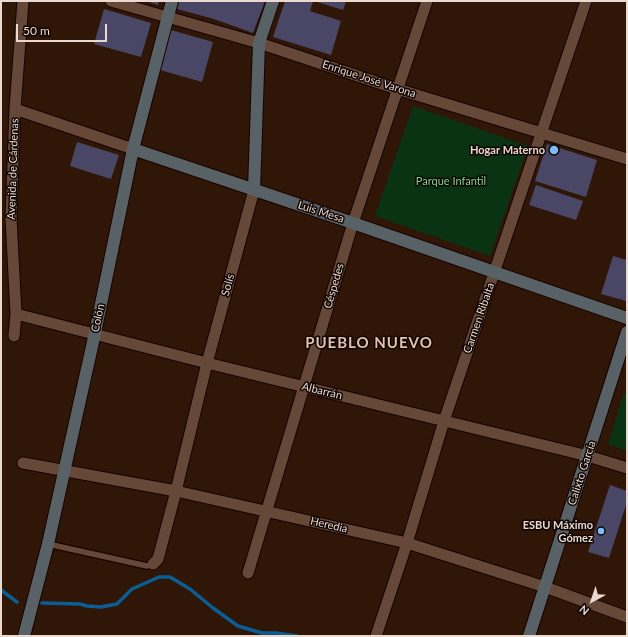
<!DOCTYPE html>
<html>
<head>
<meta charset="utf-8">
<style>
	body { margin:0 }
	#map { position:relative; width:628px; height:637px; overflow:hidden; background:#2f1606; font-family:Lato,sans-serif }
	canvas { display:block }
	.frame { position:absolute; inset:0; border:2px solid #ebd8ce; pointer-events:none }
	.north { position:absolute; left:572px; top:581px; width:40px; height:40px; -webkit-text-stroke:3px #0f0502; paint-order:stroke; rotate:220deg; font-size:11px; font-weight:700; line-height:16px; text-align:center; color:#ebd8ce }
	.north::after { content:''; display:block; margin:auto; width:14px; height:18px; background:#ebd8ce; clip-path:polygon(50% 0,100% 100%,50% 72%,0 100%) }
	.scale { position:absolute; left:16px; top:24px; width:91px; height:18px; box-sizing:border-box; border:2px solid #ebd8ce; border-top:0; padding-left:5px; font-size:12px; line-height:14px; white-space:nowrap; color:#ebd8ce; -webkit-text-stroke:3px #0f0502; paint-order:stroke }
</style>
</head>
<body>
<div id="map">
<canvas width="628" height="637"></canvas>
<div class="frame"></div>
<div class="north">N</div>
<div class="scale">50 m</div>
</div>
<script>
const ctx = document.querySelector('canvas').getContext('2d');
ctx.lineJoin = 'round';
function fill(path, color) { ctx.fillStyle = color; ctx.fill(path, 'evenodd'); }
const poly = rows => new Path2D(rows.map(r => 'M' + r).join(''));
function trace(path, color, width, dash) { ctx.strokeStyle = color; ctx.lineWidth = width; ctx.lineCap = dash ? 'butt' : 'round'; ctx.setLineDash(dash || []); ctx.stroke(path); }
function write(font, color, halo, rows, align = 'center') {
  ctx.font = font + ' Lato,sans-serif'; ctx.lineWidth = 3; ctx.setLineDash([]); ctx.textBaseline = 'middle'; ctx.strokeStyle = halo; ctx.fillStyle = color; for (const [text, x, y, turn = 0] of rows) {
    ctx.save(); ctx.translate(x, y); ctx.rotate((+turn || 0) * Math.PI / 180); ctx.textAlign = isNaN(turn) ? turn : align; if (halo) ctx.strokeText(text, 0, 0); ctx.fillText(text, 0, 0); ctx.restore();
  }
}
fill(poly([
	[413,106,528,146,490,256,375,216],
	[624,393,627,394,627,451,608,444]
]), '#0a3314');
trace(poly([
	[1,590,17,602],
	[42,603,80,604,87,606,101,607,117,604,132,589,159,577,170,577,190,589,213,608,238,626,262,633,276,633,297,636]
]), '#095e95', 3.5);
fill(poly([
	[146,1,159,1,158,5],
	[179,1,265,1,253,33,214,19,177,9],
	[285,1,313,1,310,11,341,21,331,55,273,37],
	[314,1,346,1,343,10],
	[104,9,151,23,141,57,94,44],
	[171,30,213,42,202,82,160,70],
	[77,142,119,155,111,179,70,166],
	[547,144,597,160,586,197,535,181],
	[536,185,583,201,576,220,529,205],
	[613,256,627,260,626,301,601,294],
	[610,485,627,491,627,502,609,558,588,552]
]), '#494765');
const lane = poly([
	[48,544,147,566,153,564]
]);
const street = poly([
	[111,1,259,43,397,89,627,159],
	[15,109,133,149],
	[16,314,207,363,588,456,627,468],
	[14,336,16,314,11,218,15,109,23,1],
	[23,463,176,491,407,543,545,587,627,617],
	[153,564,158,559,176,491,207,363,254,190],
	[248,573,353,223,427,1],
	[376,636,407,543,444,421,586,1]
]);
const secondary = poly([
	[133,149,353,223,627,318],
	[254,190,259,43,273,1],
	[24,636,48,544,95,333,133,149,172,1],
	[529,636,627,332]
]);
trace(lane, '#160200', 8);
trace(street, '#160200', 13);
trace(secondary, '#160200', 14);
trace(lane, '#654837', 5.5);
trace(street, '#654837', 11);
trace(secondary, '#586266', 12);
for (const [x, y, r, color] of [
	[554,150,5,"#7ebdf9"],
	[601,531,4,"#7ebdf9"]
]) { const dot = new Path2D(); dot.arc(x, y, r, 0, 2 * Math.PI); ctx.fillStyle = color; ctx.fill(dot); trace(dot, '#0f0502', 1.5); }
write('11px', '#ebd8ce', '#0f0502', [
	["Enrique José Varona",369,79,18],
	["Avenida de Cárdenas",13,169,-88],
	["Luis Mesa",321,212,18],
	["Solís",228,285,-75],
	["Céspedes",334,286,-74],
	["Colón",98,318,-78],
	["Carmen Ribalta",479,318,-71],
	["Albarrán",322,391,14],
	["Calixto García",582,473,-72],
	["Heredia",329,525,13]
]);
write('bold 11px', '#ebd8ce', '#0f0502', [
	["Hogar Materno",545,150],
	["ESBU Máximo",593,525],
	["Gómez",593,538]
], 'right');
write('11px', '#7adb8b', '#0f0502', [
	["Parque Infantil",451,181]
]);
ctx.letterSpacing = '1px';
write('bold 15px', '#e5c2ae', '#0f0502', [
	["PUEBLO NUEVO",369,343]
]);
ctx.letterSpacing = '0px';
</script>
</body>
</html>
